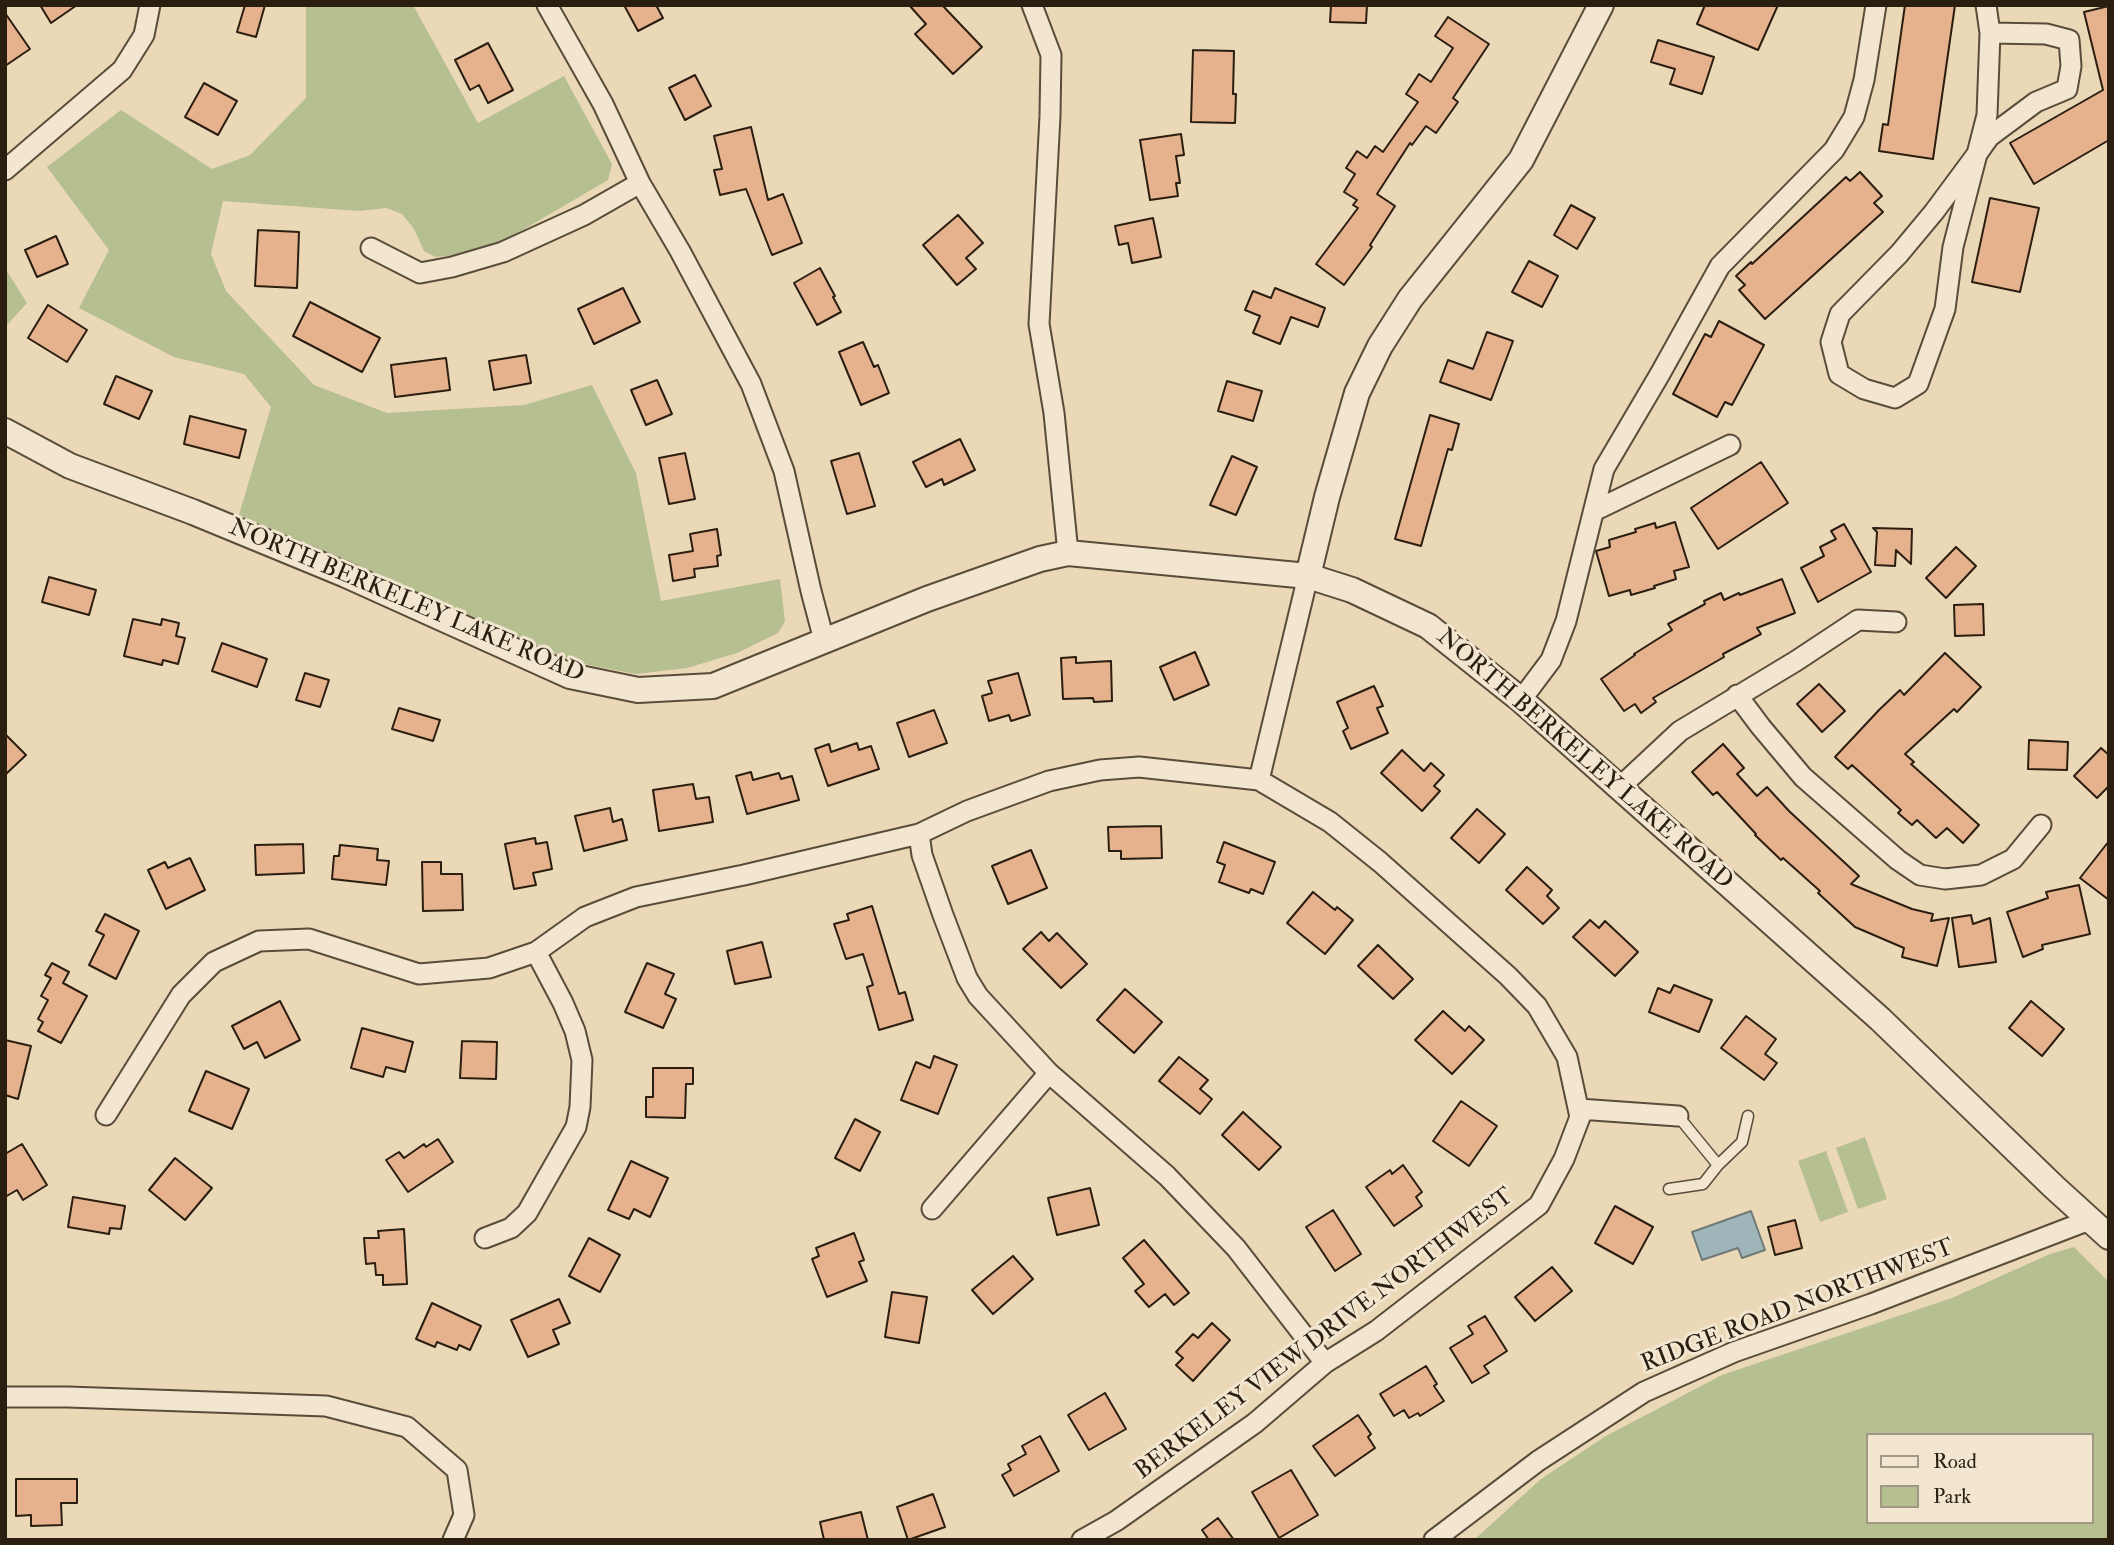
<!DOCTYPE html>
<html>
<head>
<meta charset="utf-8">
<style>
	body { margin:0 }
	#map { position:relative; width:2114px; height:1545px; overflow:hidden; background:#ebd8b7; font-family:"IM FELL Double Pica",serif }
	canvas { display:block }
	.frame { position:absolute; inset:0; border:7px solid #2a1e11; pointer-events:none }
	.legend { position:absolute; left:1866px; top:1433px; width:228px; height:91px; box-sizing:border-box; background:#f2e6d0; border:2px solid #a29684; margin:0; padding:9px 12px; list-style:none; font-size:21px; color:#2a1e11 }
	.legend li { display:flex; align-items:center; gap:14px; height:35px }
	.legend b { width:35px; border:2px solid #a29684 }
</style>
</head>
<body>
<div id="map">
<canvas width="2114" height="1545"></canvas>
<div class="frame"></div>
<ul class="legend">
<li><b style="height:9px;background:#f2e6d0"></b>Road</li>
<li><b style="height:19px;background:#b5bf90"></b>Park</li>
</ul>
</div>
<script>
const ctx = document.querySelector('canvas').getContext('2d');
ctx.lineJoin = 'round';
function fill(path, color) { ctx.fillStyle = color; ctx.fill(path, 'evenodd'); }
const poly = rows => new Path2D(rows.map(r => 'M' + r).join(''));
function trace(path, color, width, dash) { ctx.strokeStyle = color; ctx.lineWidth = width; ctx.lineCap = dash ? 'butt' : 'round'; ctx.setLineDash(dash || []); ctx.stroke(path); }
function write(font, color, halo, rows, align = 'center') {
  ctx.font = font + ' "IM FELL Double Pica",serif'; ctx.lineWidth = 6; ctx.setLineDash([]); ctx.textBaseline = 'middle'; ctx.strokeStyle = halo; ctx.fillStyle = color; for (const [text, x, y, turn = 0] of rows) {
    ctx.save(); ctx.translate(x, y); ctx.rotate((+turn || 0) * Math.PI / 180); ctx.textAlign = isNaN(turn) ? turn : align; if (halo) ctx.strokeText(text, 0, 0); ctx.fillText(text, 0, 0); ctx.restore();
  }
}
fill(poly([
	[306,5,413,5,478,123,564,76,612,164,608,180,509,238,470,254,436,257,424,251,414,229,402,214,386,208,359,211,223,201,211,254,226,291,314,385,387,413,524,405,592,385,636,473,661,601,780,579,785,621,778,633,737,653,687,668,636,674,578,663,238,518,271,407,244,374,174,357,79,308,109,250,47,167,121,110,212,169,250,155,306,98],
	[5,268,27,303,5,327],
	[1865,1137,1887,1199,1858,1209,1836,1148],
	[1826,1151,1848,1212,1820,1222,1798,1161],
	[2074,1247,2109,1282,2109,1540,1474,1540,1541,1479,1606,1436,1722,1375,1952,1298,2050,1254],
	[1867,1435,2091,1435,2091,1522,1867,1522]
]), '#b5bf90');
const water = poly([
	[1751,1211,1765,1250,1742,1258,1738,1248,1702,1260,1692,1232,1751,1211]
]);
fill(water, '#9eb6ba');
trace(water, '#707976', 2);
const building = poly([
	[40,5,77,5,51,23,40,5],
	[245,5,265,5,256,37,237,32,245,5],
	[624,5,656,5,663,18,638,31,624,5],
	[909,5,942,5,982,47,953,74,915,34,926,24,909,5],
	[1331,5,1367,5,1366,23,1330,22,1331,5],
	[1705,5,1778,5,1758,50,1697,24,1705,5],
	[1905,5,1955,5,1933,159,1879,151,1883,124,1888,125,1905,5],
	[2109,6,2109,140,2034,184,2010,143,2103,90,2084,12,2109,6],
	[5,13,30,49,5,66,5,13],
	[1448,17,1489,44,1453,98,1458,102,1436,133,1426,126,1412,145,1410,143,1377,194,1395,206,1370,245,1372,247,1344,285,1316,264,1358,208,1353,205,1357,200,1344,192,1355,174,1346,168,1357,151,1367,158,1375,146,1383,152,1418,102,1406,94,1419,74,1431,82,1453,48,1435,36,1448,17],
	[1658,40,1714,57,1702,94,1670,84,1675,69,1651,62,1658,40],
	[488,43,513,90,488,103,479,85,470,90,455,60,488,43],
	[1193,50,1234,51,1233,94,1236,94,1235,123,1191,122,1193,50],
	[695,75,711,106,685,120,669,88,695,75],
	[204,83,237,101,218,135,185,117,204,83],
	[751,127,768,200,783,194,802,243,772,255,746,189,720,195,714,170,722,169,714,136,751,127],
	[1181,134,1184,155,1176,156,1180,183,1176,183,1178,196,1150,200,1140,140,1181,134],
	[1860,172,1882,196,1874,203,1883,212,1765,319,1739,290,1745,285,1736,276,1751,262,1752,264,1846,177,1850,181,1860,172],
	[1990,198,2039,208,2020,292,1972,282,1990,198],
	[1571,205,1595,218,1577,249,1554,235,1571,205],
	[958,215,983,243,966,258,976,269,957,285,923,245,958,215],
	[1153,218,1161,257,1132,263,1128,243,1119,245,1115,226,1153,218],
	[258,230,299,232,297,288,255,286,258,230],
	[56,236,68,264,37,277,25,250,56,236],
	[1529,261,1558,276,1542,307,1512,292,1529,261],
	[820,268,835,296,833,297,841,312,817,325,794,283,820,268],
	[623,288,640,322,594,344,578,309,623,288],
	[1275,288,1325,308,1318,327,1291,317,1280,344,1253,333,1260,316,1245,310,1253,291,1271,298,1275,288],
	[310,302,380,338,362,372,293,336,310,302],
	[48,305,87,330,67,362,28,338,48,305],
	[1719,321,1764,345,1732,405,1725,402,1717,417,1673,394,1705,334,1711,337,1719,321],
	[1487,332,1513,341,1491,400,1440,382,1448,360,1473,369,1487,332],
	[863,342,874,367,878,365,889,393,861,405,839,352,863,342],
	[526,355,531,383,494,390,489,361,526,355],
	[446,358,450,390,395,397,391,365,446,358],
	[116,376,152,391,139,419,104,404,116,376],
	[657,380,672,414,646,425,631,390,657,380],
	[1227,381,1262,391,1253,421,1218,411,1227,381],
	[1430,415,1459,424,1452,450,1448,449,1421,546,1395,539,1430,415],
	[190,416,246,430,239,458,184,444,190,416],
	[960,439,975,470,944,485,942,479,926,487,913,462,960,439],
	[685,453,695,499,669,504,659,458,685,453],
	[859,453,875,506,847,514,831,461,859,453],
	[1232,456,1257,467,1236,515,1210,505,1232,456],
	[1761,462,1788,503,1718,549,1691,508,1761,462],
	[1675,522,1689,567,1674,571,1676,579,1654,586,1655,588,1631,595,1630,590,1609,596,1596,551,1610,547,1609,540,1636,532,1635,529,1655,523,1656,528,1675,522],
	[1844,524,1871,572,1818,602,1801,568,1824,556,1820,547,1836,539,1831,531,1844,524],
	[1873,528,1912,529,1911,564,1896,550,1895,566,1875,565,1877,532,1873,528],
	[717,529,721,555,717,556,718,566,694,569,695,577,673,581,669,555,693,551,690,534,717,529],
	[1956,547,1976,566,1946,598,1926,578,1956,547],
	[49,577,96,590,89,615,42,602,49,577],
	[1782,579,1795,613,1757,628,1761,634,1723,654,1724,657,1653,698,1656,702,1641,713,1635,704,1624,711,1601,679,1635,655,1634,654,1672,630,1668,624,1705,604,1704,601,1721,593,1724,600,1739,593,1740,595,1782,579],
	[1983,604,1984,635,1955,636,1954,605,1983,604],
	[133,619,161,625,162,619,179,623,176,636,185,638,178,664,163,660,162,665,124,656,133,619],
	[222,643,267,659,257,687,212,671,222,643],
	[1195,652,1209,685,1174,700,1160,667,1195,652],
	[1945,653,1981,687,1957,712,1954,709,1905,754,1914,762,1911,764,1979,825,1963,843,1947,828,1936,838,1917,820,1912,825,1898,813,1901,810,1852,765,1848,769,1835,757,1879,710,1900,690,1904,695,1945,653],
	[1076,657,1076,663,1111,661,1112,701,1094,702,1093,698,1063,699,1061,658,1076,657],
	[305,673,329,680,320,707,296,700,305,673],
	[1018,673,1030,715,1011,721,1009,715,989,721,982,696,992,693,988,681,1018,673],
	[1819,684,1845,711,1822,732,1797,704,1819,684],
	[1374,686,1383,706,1377,708,1388,733,1351,749,1343,731,1348,728,1337,702,1374,686],
	[399,708,440,720,433,741,392,729,399,708],
	[934,710,947,743,909,757,897,723,934,710],
	[5,734,26,755,5,775,5,734],
	[2029,740,2068,742,2067,770,2028,769,2029,740],
	[857,743,859,750,871,746,879,769,828,786,815,749,829,744,831,752,857,743],
	[1723,744,1744,768,1737,774,1757,796,1767,787,1789,811,1859,876,1851,884,1912,909,1933,914,1931,921,1949,918,1937,966,1902,957,1904,948,1855,927,1818,893,1820,891,1783,858,1781,860,1755,835,1756,834,1717,792,1713,795,1692,772,1723,744],
	[2101,748,2109,755,2109,786,2097,798,2074,776,2101,748],
	[1402,750,1424,771,1431,763,1444,775,1434,786,1440,791,1422,811,1381,773,1402,750],
	[751,772,753,780,779,773,781,779,792,776,799,800,747,814,736,776,751,772],
	[693,784,696,799,709,797,713,822,659,831,653,790,693,784],
	[610,808,613,822,622,819,627,840,584,851,575,816,610,808],
	[1477,809,1505,834,1479,863,1451,838,1477,809],
	[1161,826,1162,858,1121,859,1121,851,1109,851,1108,827,1161,826],
	[535,838,536,844,547,842,552,869,533,873,536,885,514,889,505,844,535,838],
	[2109,841,2109,900,2080,878,2109,841],
	[1224,842,1275,862,1263,894,1251,889,1249,893,1219,882,1225,865,1217,862,1224,842],
	[303,844,304,873,256,875,255,845,303,844],
	[340,845,378,849,377,860,389,861,386,885,332,879,334,856,339,856,340,845],
	[1031,850,1047,888,1008,904,992,866,1031,850],
	[190,858,205,890,166,909,148,870,165,862,168,868,190,858],
	[422,862,441,862,441,874,462,874,463,910,423,911,422,862],
	[1527,867,1552,890,1547,896,1559,908,1543,924,1506,890,1527,867],
	[2079,885,2090,934,2042,945,2043,949,2023,957,2007,912,2048,898,2046,892,2079,885],
	[1313,892,1335,910,1337,907,1353,920,1325,954,1287,923,1313,892],
	[872,906,899,994,905,992,913,1020,879,1030,867,987,873,985,863,954,846,959,834,924,849,920,847,914,872,906],
	[105,914,139,931,116,979,89,965,104,935,96,931,105,914],
	[1971,915,1973,924,1990,918,1996,962,1959,967,1952,918,1971,915],
	[1590,920,1599,928,1605,921,1638,952,1615,976,1573,937,1590,920],
	[1041,932,1049,941,1057,933,1087,964,1061,988,1023,949,1041,932],
	[762,942,771,977,735,984,727,951,762,942],
	[1378,945,1413,979,1393,999,1358,966,1378,945],
	[52,963,69,972,63,983,87,996,61,1043,38,1031,43,1022,38,1019,48,1000,41,996,51,978,45,975,52,963],
	[647,963,674,974,665,994,676,999,663,1028,625,1012,647,963],
	[1674,985,1712,1000,1699,1032,1649,1012,1658,988,1670,993,1674,985],
	[1125,989,1162,1022,1134,1053,1097,1020,1125,989],
	[280,1001,300,1040,265,1058,257,1042,244,1049,232,1026,280,1001],
	[2031,1001,2064,1029,2042,1056,2009,1028,2031,1001],
	[1443,1011,1465,1031,1469,1026,1484,1040,1452,1074,1415,1040,1443,1011],
	[1746,1016,1776,1039,1765,1054,1777,1063,1764,1080,1721,1048,1746,1016],
	[362,1028,413,1042,405,1072,386,1067,383,1077,351,1068,362,1028],
	[5,1040,31,1046,18,1099,5,1095,5,1040],
	[462,1041,497,1042,496,1079,460,1078,462,1041],
	[934,1056,957,1065,938,1114,901,1100,916,1062,930,1068,934,1056],
	[1179,1057,1208,1080,1200,1089,1212,1099,1200,1114,1159,1081,1179,1057],
	[653,1068,693,1068,693,1084,686,1084,685,1118,646,1117,646,1097,653,1097,653,1068],
	[206,1071,249,1089,232,1129,189,1111,206,1071],
	[1461,1101,1497,1126,1469,1166,1433,1141,1461,1101],
	[1243,1112,1281,1147,1259,1170,1222,1135,1243,1112],
	[855,1119,880,1132,860,1171,835,1158,855,1119],
	[438,1139,453,1162,408,1192,386,1160,399,1152,404,1158,424,1144,426,1147,438,1139],
	[22,1144,47,1185,23,1200,17,1190,5,1197,5,1154,22,1144],
	[175,1158,212,1188,185,1220,149,1190,175,1158],
	[631,1161,668,1178,650,1217,634,1209,629,1219,608,1210,631,1161],
	[1403,1165,1422,1192,1416,1197,1422,1206,1394,1226,1366,1187,1390,1170,1392,1174,1403,1165],
	[1090,1188,1099,1225,1057,1235,1048,1198,1090,1188],
	[73,1197,125,1206,121,1229,110,1228,109,1234,68,1227,73,1197],
	[1615,1206,1653,1227,1633,1264,1595,1243,1615,1206],
	[1333,1210,1361,1254,1335,1271,1306,1227,1333,1210],
	[1795,1220,1802,1248,1775,1255,1768,1227,1795,1220],
	[404,1229,407,1284,383,1285,383,1275,376,1275,375,1263,366,1264,364,1238,379,1238,378,1231,404,1229],
	[854,1233,864,1260,859,1262,867,1281,827,1297,812,1259,819,1256,816,1248,854,1233],
	[589,1238,620,1255,600,1292,569,1276,589,1238],
	[1144,1240,1189,1293,1174,1305,1165,1294,1149,1307,1135,1291,1144,1284,1123,1258,1144,1240],
	[1013,1256,1033,1279,993,1314,972,1290,1013,1256],
	[1552,1267,1572,1291,1535,1321,1515,1297,1552,1267],
	[892,1292,927,1297,919,1343,885,1337,892,1292],
	[559,1299,570,1323,553,1330,559,1344,528,1357,511,1320,559,1299],
	[432,1303,481,1326,470,1350,459,1345,457,1350,437,1342,435,1347,416,1339,432,1303],
	[1485,1316,1507,1351,1484,1366,1489,1373,1472,1383,1450,1348,1473,1334,1468,1326,1485,1316],
	[1212,1323,1230,1340,1193,1381,1176,1365,1183,1358,1176,1352,1193,1334,1198,1338,1212,1323],
	[1426,1366,1437,1384,1434,1386,1444,1401,1420,1416,1418,1413,1409,1418,1404,1410,1394,1416,1380,1394,1426,1366],
	[1105,1393,1126,1429,1089,1450,1068,1415,1105,1393],
	[1358,1415,1371,1434,1368,1437,1375,1448,1335,1476,1313,1446,1358,1415],
	[1040,1436,1059,1471,1014,1496,1002,1475,1011,1470,1008,1464,1026,1454,1022,1446,1040,1436],
	[1291,1470,1318,1515,1279,1538,1252,1492,1291,1470],
	[16,1479,77,1479,77,1503,61,1503,62,1525,31,1526,31,1515,16,1516,16,1479],
	[933,1494,945,1527,908,1540,897,1507,933,1494],
	[861,1512,868,1540,824,1540,820,1522,861,1512],
	[1218,1518,1234,1540,1209,1540,1202,1530,1218,1518]
]);
fill(building, '#e6b18d');
trace(building, '#2a1e11', 2);
const service = poly([
	[1678,1116,1718,1165,1742,1142,1748,1116],
	[1669,1189,1703,1184,1718,1165]
]);
const minor = poly([
	[547,5,603,104,640,183,680,251,751,384,784,471,811,591,824,640],
	[1032,5,1051,55,1050,116,1039,324,1054,413,1068,553],
	[1986,5,1990,33,1987,115,1977,154,1953,247,1945,309,1918,384,1895,398,1864,389,1839,374,1831,342,1840,314,1899,254,1934,212,1977,154,1989,137,2036,102,2067,89,2071,66,2069,40,2046,34,1990,33],
	[5,170,122,70,144,35,150,5],
	[371,248,420,273,452,267,503,252,584,215,640,183],
	[1594,511,1730,445],
	[1737,695,1761,727,1803,777,1898,860,1920,875,1945,879,1981,875,2013,859,2041,825],
	[1521,700,1551,660,1566,621,1604,469,1660,374,1720,266,1834,150,1854,117,1864,80,1876,5],
	[1259,780,1308,576],
	[1620,787,1680,731,1796,661,1858,620,1896,622],
	[919,834,922,855,943,915,967,978,978,996,1049,1073,1167,1176,1236,1248,1325,1363],
	[1579,1109,1678,1116],
	[106,1115,181,995,214,962,259,941,309,939,419,974,489,968,536,952,585,917,636,897,744,875,919,834,967,811,1049,781,1100,770,1139,767,1259,780,1330,822,1380,862,1508,976,1537,1006,1567,1057,1580,1117,1564,1159,1539,1205,1376,1331,1325,1363,1255,1423,1116,1521,1082,1540],
	[932,1209,1049,1073],
	[485,1238,511,1228,527,1213,576,1127,580,1107,582,1060,575,1031,563,1003,536,952],
	[5,1397,68,1397,326,1406,407,1427,457,1470,464,1515,453,1540],
	[1434,1540,1538,1461,1644,1392,1734,1352,1871,1304,2092,1219]
]);
const tertiary = poly([
	[5,431,70,466,193,512,346,575,570,676,638,690,713,686,927,599,1040,559,1068,553,1308,576,1352,590,1428,626,1521,700,1880,1019,2054,1187,2109,1237],
	[1308,576,1327,497,1357,393,1380,346,1410,299,1521,160,1601,5]
]);
trace(service, '#5a4c3a', 13);
trace(minor, '#5a4c3a', 23);
trace(tertiary, '#5a4c3a', 28);
trace(service, '#f2e6d0', 10);
trace(minor, '#f2e6d0', 19);
trace(tertiary, '#f2e6d0', 24);
write('24px', '#2a1e11', '#f2e6d0', [
	["NORTH BERKELEY LAKE ROAD",406,602,23],
	["NORTH BERKELEY LAKE ROAD",1584,760,41],
	["RIDGE ROAD NORTHWEST",1798,1307,-21],
	["BERKELEY VIEW DRIVE NORTHWEST",1325,1335,-37]
]);
</script>
</body>
</html>
